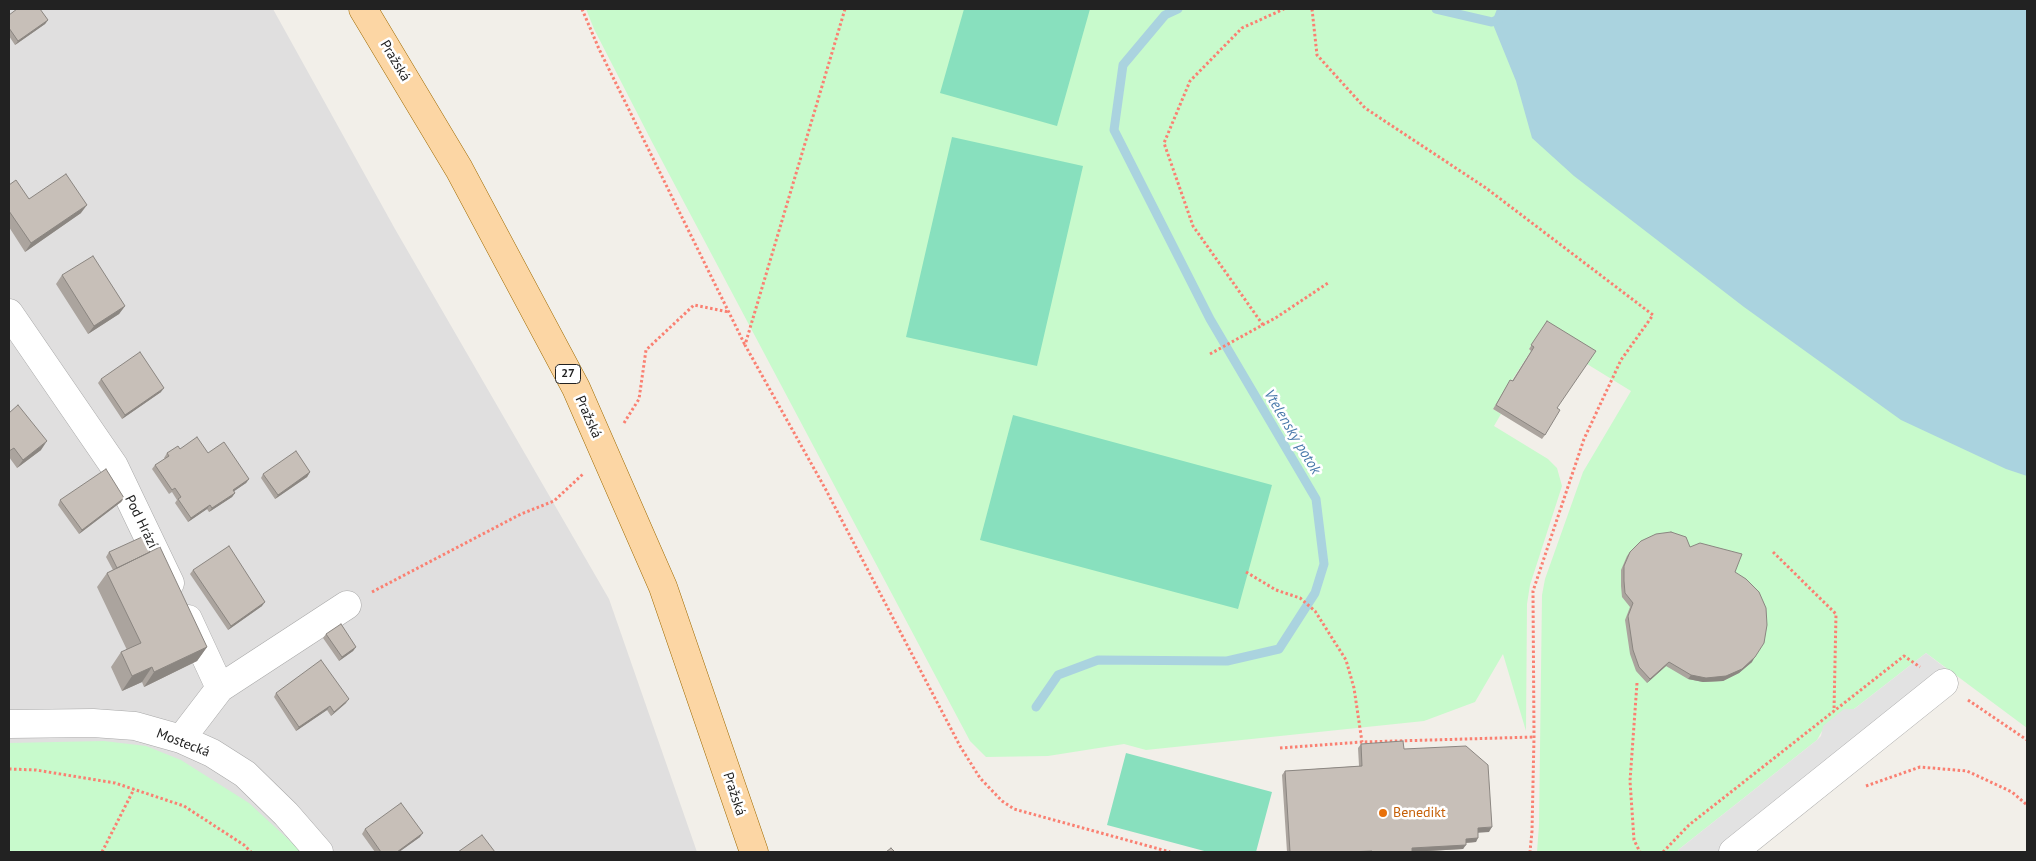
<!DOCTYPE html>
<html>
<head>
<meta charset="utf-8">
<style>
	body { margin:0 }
	#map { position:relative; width:2036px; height:861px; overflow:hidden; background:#f2efe9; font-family:"PT Sans",sans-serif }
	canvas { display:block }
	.frame { position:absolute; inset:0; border:10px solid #222; pointer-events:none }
</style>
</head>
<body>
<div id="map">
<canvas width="2036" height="861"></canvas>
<div class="frame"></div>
</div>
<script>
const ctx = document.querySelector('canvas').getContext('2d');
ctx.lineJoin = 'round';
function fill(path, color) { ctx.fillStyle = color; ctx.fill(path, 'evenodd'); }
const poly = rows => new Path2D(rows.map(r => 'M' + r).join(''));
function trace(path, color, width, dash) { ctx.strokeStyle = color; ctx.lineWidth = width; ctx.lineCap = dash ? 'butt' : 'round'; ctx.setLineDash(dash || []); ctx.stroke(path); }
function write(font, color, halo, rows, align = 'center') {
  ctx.font = font + ' "PT Sans",sans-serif'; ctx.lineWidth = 5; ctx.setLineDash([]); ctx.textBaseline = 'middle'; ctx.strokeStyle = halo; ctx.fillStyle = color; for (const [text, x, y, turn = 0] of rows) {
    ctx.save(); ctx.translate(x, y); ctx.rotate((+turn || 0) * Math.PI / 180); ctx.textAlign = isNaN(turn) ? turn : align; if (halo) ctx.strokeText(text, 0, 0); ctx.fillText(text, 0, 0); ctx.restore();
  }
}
fill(poly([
	[9,9,273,9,395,229,609,599,697,852,9,852]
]), '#e0dfdf');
fill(poly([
	[586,9,2027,9,2027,728,1926,653,1854,709,1847,710,1822,731,1817,740,1678,850,1680,852,1537,852,1539,825,1542,595,1545,579,1583,472,1631,391,1587,364,1592,355,1544,325,1529,349,1531,351,1493,409,1501,414,1494,426,1548,459,1557,468,1562,486,1530,585,1527,604,1526,731,1503,654,1475,702,1424,721,1146,750,1124,744,1048,756,986,757,970,741,652,142,594,29],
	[104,741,146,746,181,760,249,803,302,852,9,852,9,743]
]), '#c8facc');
fill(poly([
	[964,9,1090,9,1057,126,940,93],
	[952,137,1083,166,1037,366,906,337],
	[1013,415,1272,485,1238,609,980,540],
	[1126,753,1272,792,1256,852,1208,852,1107,825]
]), '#88e0be');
fill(poly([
	[1926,653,1952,673,1726,852,1680,852,1678,850,1817,740,1821,736,1823,726,1844,709,1854,709]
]), '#e2e2e2');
fill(poly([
	[1497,9,2027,9,2027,476,2006,469,1901,420,1744,307,1574,176,1532,138,1516,81,1492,22]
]), '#aad3df');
trace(poly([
	[1436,9,1492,22,1520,9],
	[1036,707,1058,675,1098,660,1227,661,1279,649,1315,593,1324,564,1316,499,1210,319,1114,130,1123,65,1165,15,1178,9]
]), '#aad3df', 9);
const street = poly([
	[9,313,114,466,170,583],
	[188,619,220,688],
	[9,724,93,723,135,726,181,739,212,753,245,774,286,814,319,852],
	[181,739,220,688,347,605],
	[1733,852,1944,683]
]);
const primary = poly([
	[363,9,459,169,576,388,663,587,754,852]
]);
trace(street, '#a9a9a9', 29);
trace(primary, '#a06b00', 29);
trace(poly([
	[582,9,599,49,745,345],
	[845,9,745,345,826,490,960,746,980,778,1002,801,1014,809,1170,852],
	[1312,9,1317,55,1365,108,1486,188,1653,315,1621,360,1584,439,1533,591,1534,737,1532,831,1530,852],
	[1263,325,1193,226,1164,143,1190,81,1242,28,1284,9],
	[1210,354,1277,317,1328,283],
	[624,423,639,399,646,350,694,305,729,312],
	[1773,552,1836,614,1834,711],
	[1246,572,1276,590,1300,598,1315,611,1346,660,1354,688,1362,742],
	[372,592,521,514,554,501,583,474],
	[1637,683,1630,781,1634,840,1640,852],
	[1968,700,2027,740],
	[1280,748,1362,742,1534,737],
	[9,769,36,770,115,783,184,806,244,845,251,852],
	[1866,786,1920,767,1967,771,2012,792,2027,805],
	[102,852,134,789],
	[1663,852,1689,825,1904,656,1920,667]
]), '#fa8072', 3, [2.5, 2.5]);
trace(street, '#fff', 28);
trace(primary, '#fcd6a4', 28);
fill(poly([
	[9,15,48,20,45,24,15,45,9,36],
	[9,185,29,199,81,213,25,252,9,227],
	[62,275,125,306,119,314,88,334,56,284],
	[1547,321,1557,408,1545,435,1542,439,1493,409,1508,384,1512,381,1531,351,1529,349],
	[101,379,161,392,122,419,98,383],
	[9,413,41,450,17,468,9,457],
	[180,449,208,453,249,479,246,483,234,491,235,493,232,497,209,512,207,509,188,522,175,503,177,500,172,492,169,494,152,469,155,465,165,459,164,458,167,453],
	[310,472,307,477,275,499,261,478,263,474],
	[124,498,121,502,79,534,58,505,60,500],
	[1690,547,1735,572,1752,662,1739,673,1723,681,1703,682,1688,679,1666,666,1647,683,1636,671,1630,654,1625,620,1630,607,1622,597,1621,586,1621,570,1627,556,1630,552],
	[109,552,150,552,207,647,197,661,144,687,142,682,122,691,111,667,121,652,127,650,97,587,107,573,113,570,106,557],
	[193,570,262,606,228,630,190,574],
	[326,634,356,647,353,651,339,661,323,638],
	[276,693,346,703,331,716,327,710,296,731,274,697],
	[1361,744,1404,749,1489,832,1478,832,1476,842,1466,843,1463,849,1412,852,1287,852,1282,775,1285,771,1359,766,1358,748],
	[365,829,420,837,399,852,375,852,362,834]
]), '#aba49e');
fill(poly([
	[48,20,45,24,15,45,18,41],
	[87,205,81,213,25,252,31,243],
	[125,306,119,314,88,334,94,326],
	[164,388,161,392,122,419,125,415],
	[47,441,41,450,17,468,23,460],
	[310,472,307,477,275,499,278,495],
	[249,479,246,483,230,494,233,490],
	[235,493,232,497,209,512,212,508],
	[124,498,121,502,79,534,82,530],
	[210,505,207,509,188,522,191,518],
	[265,602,262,606,228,630,231,626],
	[207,647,197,661,144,687,154,672],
	[356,647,353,651,339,661,342,657],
	[1755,657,1752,662,1739,673,1723,681,1703,682,1688,679,1691,675],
	[1669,662,1666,666,1647,683,1650,679],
	[152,667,142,682,122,691,132,676],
	[349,699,346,703,331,716,334,712],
	[330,706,327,710,296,731,299,727],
	[1492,827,1489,832,1475,833,1478,828],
	[423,833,420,837,399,852,397,852],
	[1478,838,1476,842,1463,843,1466,839],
	[1466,845,1463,849,1409,852,1412,848],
	[1372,851,1371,852,1347,852]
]), '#8b8681');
const building = poly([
	[17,9,40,9,48,20,18,41,9,28,9,15,17,9],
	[66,174,87,205,31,243,9,211,9,185,16,180,29,199,66,174],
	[93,256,125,306,94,326,62,275,93,256],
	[1547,321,1596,351,1557,408,1560,410,1545,435,1496,405,1510,380,1513,381,1534,347,1531,345,1547,321],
	[140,352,164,388,125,415,101,379,140,352],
	[18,405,47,441,23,460,14,448,9,451,9,413,18,405],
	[197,437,208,453,224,442,249,479,233,490,235,493,212,508,210,505,191,518,178,499,181,497,175,488,172,490,155,465,169,456,167,453,178,446,180,449,197,437],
	[296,451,310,472,278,495,263,474,296,451],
	[106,469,124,498,82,530,60,500,106,469],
	[1671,532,1686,537,1690,547,1700,543,1742,554,1735,572,1746,579,1759,592,1766,608,1767,625,1764,643,1755,657,1742,669,1726,676,1706,678,1691,675,1669,662,1650,679,1639,667,1633,650,1628,616,1633,603,1625,593,1624,581,1624,566,1630,552,1641,541,1656,534,1671,532],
	[142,537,150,552,117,568,109,552,142,537],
	[229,546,265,602,231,626,193,570,229,546],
	[160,547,207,647,154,672,152,667,132,676,121,652,141,643,107,573,160,547],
	[341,624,356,647,342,657,326,634,341,624],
	[321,660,349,699,334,712,330,706,299,727,276,693,321,660],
	[1403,741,1404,749,1466,746,1488,765,1492,827,1478,828,1478,838,1466,839,1466,845,1412,848,1412,852,1372,852,1372,851,1347,852,1290,852,1285,771,1362,766,1361,744,1403,741],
	[401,803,423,833,397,852,381,852,365,829,401,803],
	[482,835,495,852,458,852,482,835],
	[891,848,895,852,886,852,891,848]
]);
fill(building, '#c7bfb8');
trace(building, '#8b8681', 1);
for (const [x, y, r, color] of [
	[1383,813,5,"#e8710a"]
]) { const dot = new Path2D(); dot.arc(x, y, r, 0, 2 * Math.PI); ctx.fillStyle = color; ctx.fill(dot); trace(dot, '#fff', 2); }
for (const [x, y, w] of [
	[568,374,25]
]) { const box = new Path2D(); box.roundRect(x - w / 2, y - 9.5, w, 19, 4); ctx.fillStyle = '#fff'; ctx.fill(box); trace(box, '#222', 1); }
write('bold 12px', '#222', null, [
	["27",568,374]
]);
write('14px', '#222', '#fff', [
	["Pražská",395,61,59],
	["Pražská",588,417,66],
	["Pod Hrází",141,522,64],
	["Mostecká",183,743,21],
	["Pražská",734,794,72]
]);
write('14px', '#c56008', '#fff', [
	["Benedikt",1393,813]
], 'left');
write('italic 15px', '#4a7aab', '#fff', [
	["Vtelenský potok",1292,432,59]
]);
</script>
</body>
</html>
